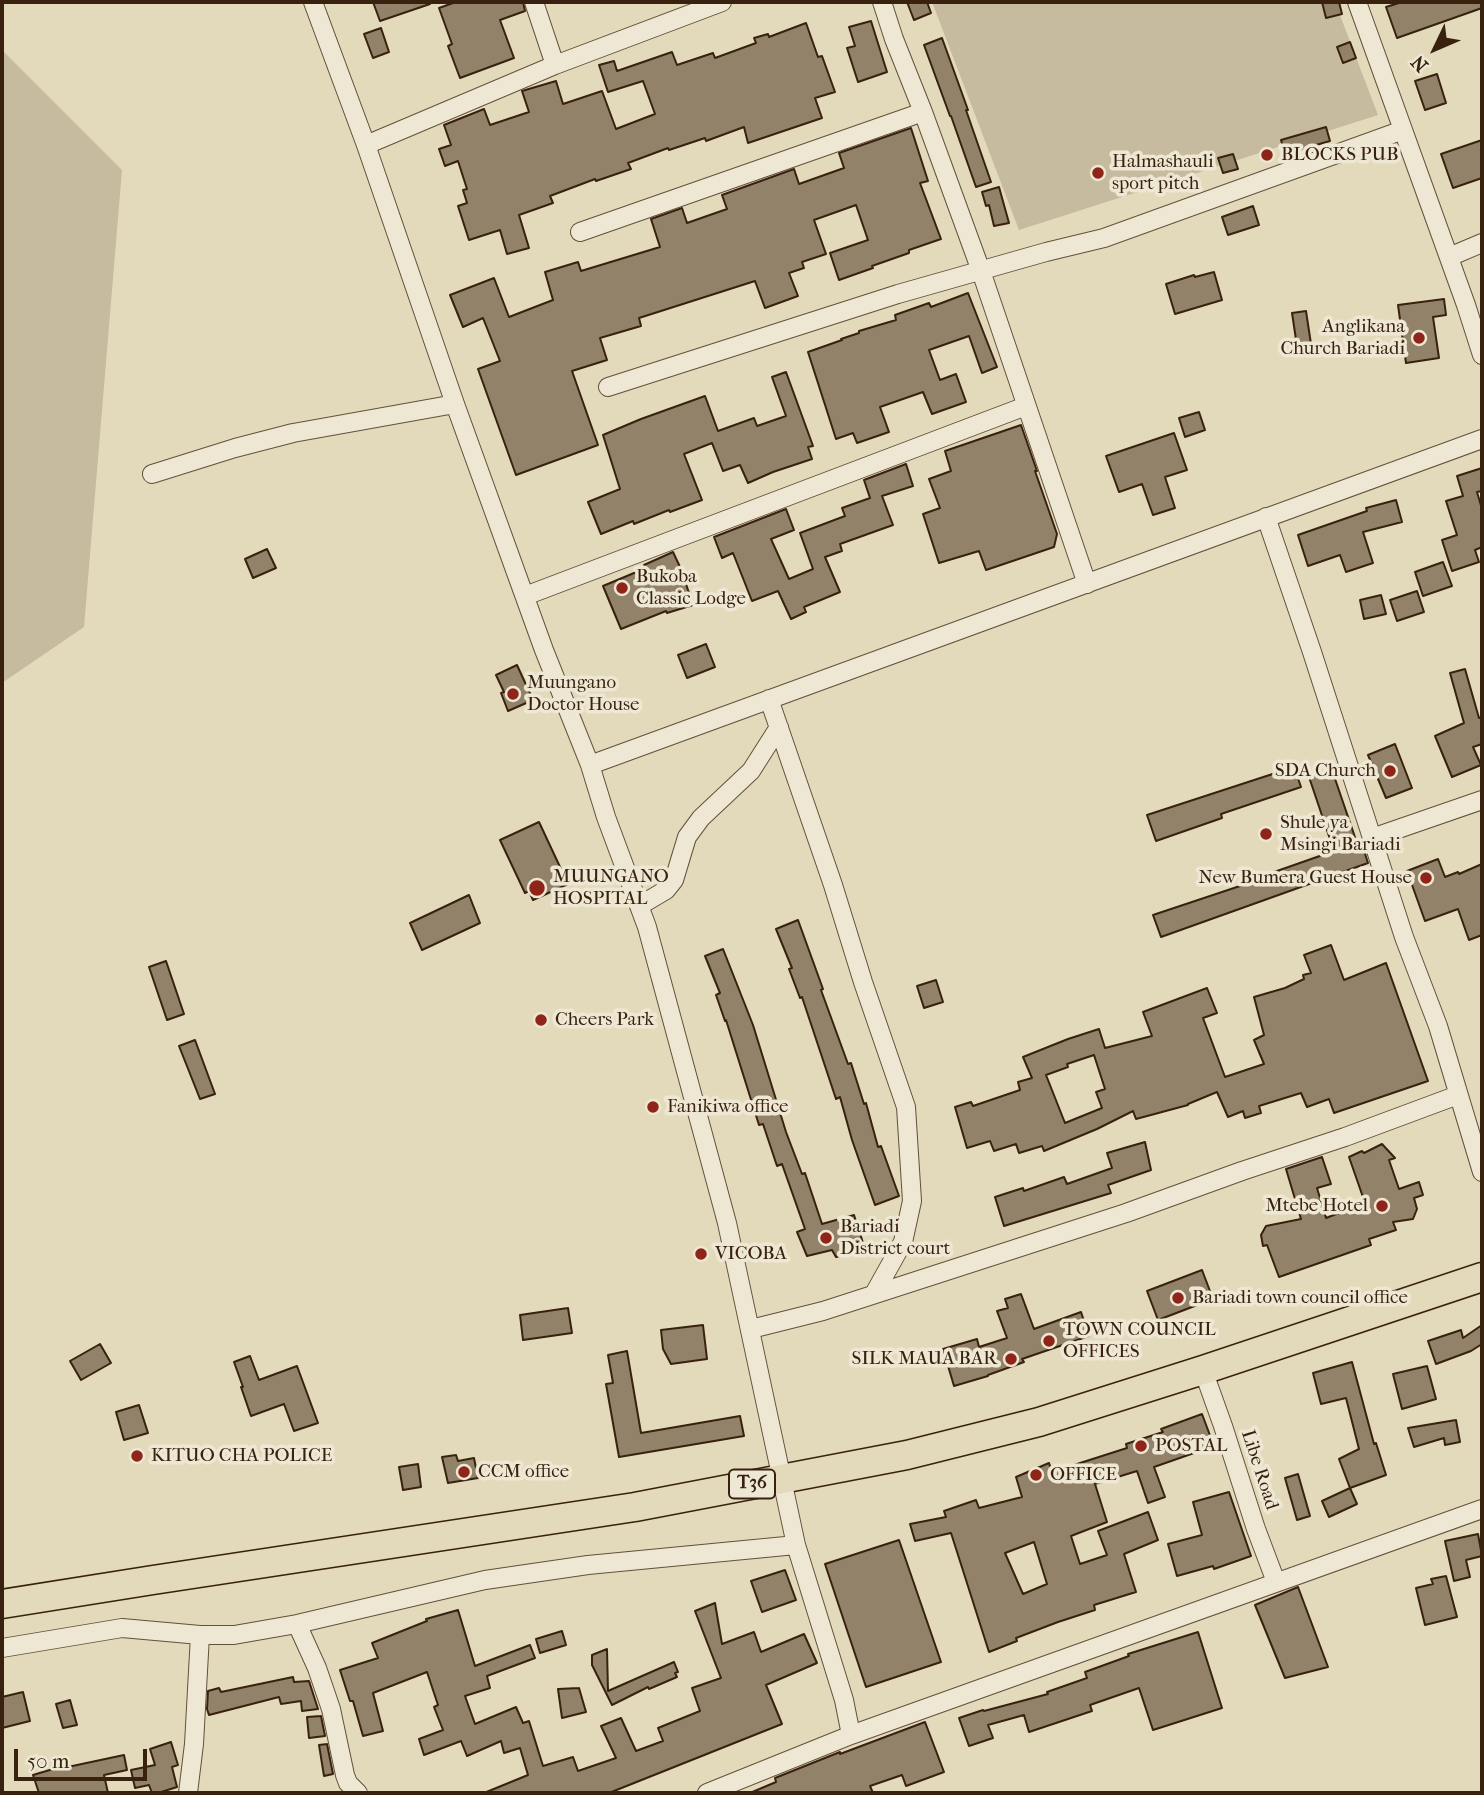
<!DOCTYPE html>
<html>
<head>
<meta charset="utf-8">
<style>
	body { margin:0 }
	#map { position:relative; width:1484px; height:1795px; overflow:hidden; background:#e3dabc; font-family:"IM FELL French Canon",serif }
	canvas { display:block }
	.frame { position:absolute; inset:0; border:4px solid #38220f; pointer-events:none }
	.north { position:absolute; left:1400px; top:14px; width:70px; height:70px; -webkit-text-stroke:5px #ede7d3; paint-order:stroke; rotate:226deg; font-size:19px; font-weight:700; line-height:28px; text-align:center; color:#38220f }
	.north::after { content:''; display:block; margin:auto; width:24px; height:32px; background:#38220f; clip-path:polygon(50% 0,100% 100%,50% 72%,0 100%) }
	.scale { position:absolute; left:14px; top:1749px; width:133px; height:32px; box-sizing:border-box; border:4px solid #38220f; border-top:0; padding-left:9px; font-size:21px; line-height:24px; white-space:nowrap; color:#38220f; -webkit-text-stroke:5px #ede7d3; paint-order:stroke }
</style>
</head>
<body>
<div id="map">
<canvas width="1484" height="1795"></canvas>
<div class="frame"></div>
<div class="north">N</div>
<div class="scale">50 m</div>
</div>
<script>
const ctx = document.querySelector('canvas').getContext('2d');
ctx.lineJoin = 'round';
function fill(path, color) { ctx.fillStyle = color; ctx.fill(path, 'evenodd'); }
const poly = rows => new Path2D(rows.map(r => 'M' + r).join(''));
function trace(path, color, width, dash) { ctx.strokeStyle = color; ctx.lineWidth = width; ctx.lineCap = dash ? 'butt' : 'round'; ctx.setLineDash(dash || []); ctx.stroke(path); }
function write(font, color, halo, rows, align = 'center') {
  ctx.font = font + ' "IM FELL French Canon",serif'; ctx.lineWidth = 7; ctx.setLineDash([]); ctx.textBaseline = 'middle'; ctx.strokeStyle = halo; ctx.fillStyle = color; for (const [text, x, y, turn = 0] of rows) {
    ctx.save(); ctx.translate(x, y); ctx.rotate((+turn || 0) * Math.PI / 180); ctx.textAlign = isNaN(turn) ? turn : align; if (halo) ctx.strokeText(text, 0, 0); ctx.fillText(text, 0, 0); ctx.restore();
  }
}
fill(poly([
	[932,2,1335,2,1378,115,1019,230],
	[2,50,122,170,84,627,2,683]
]), '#c6bb9f');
const building = poly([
	[373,2,430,2,430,4,380,21,373,2],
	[456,2,523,2,525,11,500,20,514,58,460,78,448,46,452,44,439,8,456,2],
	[907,2,927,2,931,13,914,20,907,2],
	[1322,2,1339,2,1342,14,1326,18,1322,2],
	[1402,2,1482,2,1482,8,1397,38,1386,7,1402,2],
	[871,21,887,72,858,82,847,48,855,46,849,27,871,21],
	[806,23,818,57,822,56,835,92,815,98,822,118,748,143,744,127,706,141,705,138,669,150,668,148,628,163,631,169,596,181,595,179,550,196,553,203,519,215,529,248,507,254,500,230,469,240,458,206,467,203,463,190,467,189,458,161,445,166,439,149,451,145,444,125,484,109,490,125,529,112,522,91,556,81,563,104,602,91,616,129,655,114,643,81,608,92,599,65,614,61,617,71,672,52,677,65,713,53,715,58,756,43,754,38,768,34,769,37,806,23],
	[381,28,389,52,373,58,364,34,381,28],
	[942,38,968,110,966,110,991,182,976,187,951,116,950,116,924,45,942,38],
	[1350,42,1356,58,1343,63,1337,47,1350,42],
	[1437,74,1446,103,1425,110,1415,81,1437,74],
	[1326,127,1330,141,1285,154,1281,140,1326,127],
	[911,128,928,181,920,183,941,239,909,250,909,253,872,266,873,268,839,280,830,253,868,240,856,205,814,220,826,254,802,262,804,268,789,273,798,296,765,308,755,281,639,318,641,326,600,338,607,360,572,371,598,445,516,475,478,369,500,361,483,318,463,327,450,295,494,278,509,317,553,300,545,272,578,262,581,271,660,247,651,219,682,208,687,223,727,209,722,195,794,169,799,184,844,168,839,153,911,128],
	[1482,140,1482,178,1453,188,1441,154,1482,140],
	[1233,154,1238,169,1223,173,1218,158,1233,154],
	[999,187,1009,223,994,226,989,205,986,206,982,192,999,187],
	[1253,206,1259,225,1228,235,1222,217,1253,206],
	[1214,272,1222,300,1175,314,1166,284,1194,275,1195,277,1214,272],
	[968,293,997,367,982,373,969,336,929,350,940,380,956,374,966,402,932,414,923,392,880,407,889,432,857,443,853,433,836,439,808,352,842,340,841,339,859,333,859,331,896,320,895,315,929,303,931,307,968,293],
	[1444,299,1446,315,1433,317,1439,358,1406,363,1398,305,1444,299],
	[1306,311,1311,344,1297,346,1292,313,1306,311],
	[786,372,813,446,808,447,812,459,773,472,748,483,740,465,723,471,712,443,684,454,702,500,670,512,669,510,634,524,633,521,601,534,588,502,620,489,603,435,641,419,705,396,718,431,754,418,757,426,786,416,772,377,786,372],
	[1199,412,1205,430,1185,437,1179,418,1199,412],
	[1021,425,1037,471,1035,471,1057,534,1054,547,986,570,979,551,939,563,923,514,940,508,929,479,951,471,945,451,1021,425],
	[1174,433,1187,470,1165,477,1175,508,1153,515,1142,484,1119,492,1106,456,1174,433],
	[906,464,913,486,882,496,893,525,840,544,842,551,825,557,840,592,804,607,806,612,791,619,778,591,752,601,733,553,722,558,714,537,786,509,794,530,771,539,789,579,813,569,800,533,845,516,842,508,870,498,864,480,906,464],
	[1482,468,1482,491,1477,492,1482,509,1482,547,1475,550,1479,562,1452,571,1442,540,1457,535,1446,501,1463,496,1457,476,1482,468],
	[1396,500,1402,522,1363,532,1373,563,1346,572,1340,555,1308,566,1298,535,1367,511,1366,508,1396,500],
	[267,549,276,568,253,578,245,559,267,549],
	[673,552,681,569,693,605,667,613,666,611,621,629,603,586,646,568,644,565,673,552],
	[1443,562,1452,586,1423,596,1415,572,1443,562],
	[1417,591,1424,612,1397,621,1390,600,1417,591],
	[1381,595,1386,614,1364,619,1360,600,1381,595],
	[706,644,715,667,687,678,678,655,706,644],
	[517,665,533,700,508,711,501,693,504,692,496,675,517,665],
	[1465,669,1479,718,1482,717,1482,744,1473,747,1481,765,1452,777,1435,736,1464,723,1450,673,1465,669],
	[1395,744,1412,788,1386,798,1368,755,1395,744],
	[1294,767,1301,787,1221,814,1222,818,1156,841,1147,815,1294,767],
	[1332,770,1357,843,1361,841,1368,863,1161,937,1153,915,1258,880,1257,878,1334,851,1309,777,1332,770],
	[539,822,568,884,533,900,529,891,525,893,500,840,539,822],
	[1438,859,1445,877,1458,872,1459,874,1482,864,1482,935,1469,940,1458,909,1425,921,1407,871,1438,859],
	[469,895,480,923,422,950,410,923,469,895],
	[798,920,823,989,821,990,848,1064,851,1063,864,1104,866,1103,878,1147,881,1146,899,1196,875,1205,852,1140,840,1097,836,1099,802,997,800,998,789,969,792,968,776,929,798,920],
	[1331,945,1344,980,1386,963,1428,1081,1334,1113,1329,1099,1307,1107,1301,1093,1259,1106,1261,1113,1245,1118,1243,1111,1228,1117,1217,1092,1188,1104,1188,1105,1136,1119,1133,1111,1097,1129,1044,1151,1042,1146,1019,1153,1016,1144,994,1151,990,1141,967,1148,955,1107,971,1102,973,1106,1020,1090,1018,1082,1032,1078,1023,1057,1068,1039,1099,1029,1105,1048,1152,1036,1143,1012,1207,988,1217,1013,1203,1018,1225,1077,1264,1064,1254,1040,1264,1035,1254,997,1285,988,1304,979,1303,975,1311,973,1304,955,1331,945],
	[1094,1055,1105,1089,1096,1092,1102,1108,1065,1123,1046,1075,1068,1067,1067,1064,1094,1055],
	[723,949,753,1025,786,1132,802,1174,805,1173,822,1224,854,1215,865,1249,836,1257,832,1250,807,1256,797,1232,805,1229,782,1164,777,1166,763,1124,759,1125,726,1020,725,1021,716,995,720,993,705,956,723,949],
	[166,961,184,1014,167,1020,149,967,166,961],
	[936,980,943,1002,924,1008,917,986,936,980],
	[195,1040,215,1094,200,1099,179,1046,195,1040],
	[1145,1142,1151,1170,1108,1185,1111,1193,1004,1226,995,1197,1023,1188,1024,1191,1064,1177,1067,1184,1112,1168,1107,1153,1145,1142],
	[1382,1144,1395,1158,1389,1160,1399,1189,1419,1182,1423,1195,1414,1198,1417,1209,1413,1219,1393,1222,1396,1230,1369,1239,1371,1245,1279,1277,1267,1245,1263,1246,1261,1235,1266,1226,1301,1219,1286,1169,1322,1157,1331,1184,1317,1188,1326,1218,1365,1203,1349,1157,1362,1151,1364,1153,1382,1144],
	[1202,1270,1213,1299,1158,1320,1147,1291,1202,1270],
	[1021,1294,1034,1329,1081,1312,1089,1336,1022,1359,1024,1362,988,1375,988,1376,954,1386,943,1349,977,1339,979,1347,1007,1338,997,1311,1008,1308,1005,1299,1021,1294],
	[568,1308,572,1333,523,1340,520,1315,568,1308],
	[703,1325,707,1359,671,1364,663,1349,661,1330,703,1325],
	[1482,1325,1482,1344,1471,1351,1436,1364,1428,1341,1461,1330,1463,1338,1482,1325],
	[100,1344,111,1363,81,1380,70,1361,100,1344],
	[627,1351,641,1433,740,1416,744,1436,619,1457,606,1384,613,1383,608,1355,627,1351],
	[250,1356,259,1380,297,1366,318,1423,294,1431,284,1404,251,1416,241,1387,243,1387,234,1362,250,1356],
	[1352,1362,1374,1444,1376,1443,1386,1475,1350,1488,1339,1459,1359,1449,1346,1398,1321,1404,1313,1373,1352,1362],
	[1427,1366,1436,1399,1402,1409,1393,1374,1427,1366],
	[139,1405,148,1433,124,1440,116,1412,139,1405],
	[1202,1414,1214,1446,1154,1467,1165,1497,1148,1503,1137,1471,1095,1484,1107,1522,1071,1536,1080,1564,1107,1555,1098,1531,1148,1512,1158,1540,1124,1554,1136,1592,1094,1605,1095,1610,1058,1622,1016,1638,1017,1641,989,1652,951,1533,915,1541,910,1524,946,1517,944,1511,976,1500,979,1508,1022,1497,1016,1477,1049,1463,1052,1472,1127,1448,1126,1444,1163,1432,1161,1429,1202,1414],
	[1034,1542,1047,1584,1023,1594,1005,1553,1034,1542],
	[1456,1420,1460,1442,1445,1445,1444,1438,1414,1447,1408,1428,1456,1420],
	[456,1455,458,1461,474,1458,478,1478,448,1483,442,1457,456,1455],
	[418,1464,421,1487,403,1490,399,1467,418,1464],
	[1298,1474,1310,1516,1297,1520,1285,1478,1298,1474],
	[1350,1488,1357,1504,1329,1517,1322,1501,1350,1488],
	[1229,1492,1251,1556,1214,1569,1213,1566,1177,1576,1168,1544,1202,1535,1193,1502,1229,1492],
	[1478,1534,1482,1556,1466,1560,1470,1577,1454,1581,1445,1541,1478,1534],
	[899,1540,941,1662,866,1687,825,1564,899,1540],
	[785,1570,796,1600,762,1612,751,1581,785,1570],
	[1446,1576,1457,1617,1425,1625,1416,1588,1433,1584,1431,1579,1446,1576],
	[1298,1587,1328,1667,1285,1678,1255,1605,1298,1587],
	[715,1603,722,1644,754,1632,761,1652,804,1634,817,1663,766,1685,782,1724,609,1793,484,1793,528,1775,520,1748,504,1753,501,1741,467,1756,461,1741,424,1755,419,1739,443,1730,434,1707,438,1705,427,1672,373,1693,383,1731,363,1736,353,1701,350,1701,340,1670,378,1658,372,1643,427,1621,426,1619,458,1610,475,1666,530,1645,535,1658,487,1676,490,1688,465,1696,475,1724,516,1707,523,1723,529,1721,543,1766,573,1757,578,1771,616,1758,601,1726,621,1718,636,1751,663,1741,658,1728,700,1711,692,1688,721,1678,695,1611,715,1603],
	[562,1631,566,1645,540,1653,536,1639,562,1631],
	[1198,1632,1222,1708,1153,1730,1139,1688,1090,1705,1092,1711,1029,1732,1024,1715,988,1725,993,1738,969,1746,959,1718,983,1710,984,1711,1048,1694,1047,1692,1087,1678,1085,1672,1129,1656,1128,1654,1198,1632],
	[607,1649,608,1691,674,1662,678,1672,675,1673,677,1677,649,1689,648,1687,612,1705,592,1665,592,1655,607,1649],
	[293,1677,294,1682,309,1681,318,1709,302,1711,301,1701,281,1704,279,1697,209,1715,207,1709,208,1691,219,1688,221,1692,293,1677],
	[579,1688,586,1712,562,1718,558,1689,579,1688],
	[23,1692,30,1721,2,1728,2,1697,23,1692],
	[70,1700,77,1725,63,1728,56,1704,70,1700],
	[321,1716,325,1736,309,1738,307,1717,321,1716],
	[925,1722,944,1772,906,1786,902,1775,870,1786,873,1793,750,1793,776,1782,775,1778,840,1752,840,1754,925,1722],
	[171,1742,178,1765,172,1767,177,1787,158,1793,152,1793,149,1785,135,1788,131,1770,155,1765,150,1749,171,1742],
	[327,1744,333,1774,324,1776,319,1745,327,1744],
	[124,1755,127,1770,104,1775,108,1793,39,1793,33,1775,63,1766,63,1768,124,1755]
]);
fill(building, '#918269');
trace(building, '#38220f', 2);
const minor = poly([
	[313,2,366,145,455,404,544,650,590,765,606,817,647,927,727,1223,796,1545,844,1700,851,1735],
	[534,2,555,65],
	[882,2,894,39,923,112,981,271,1087,584],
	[1357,2,1466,305,1482,355],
	[366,145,555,65,722,2],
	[580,232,923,112],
	[1449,257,1482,243],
	[608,387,898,294,1046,252,1104,238,1403,130],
	[152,474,235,448,293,433,455,404],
	[1266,517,1312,652,1404,937,1438,1026,1482,1172],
	[525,596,1026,406],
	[769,699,833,885,863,982,906,1107,912,1201,903,1242,874,1294],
	[590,765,1482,439],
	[1372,838,1482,800],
	[639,906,666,890,674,880,687,837,701,818,751,771,779,727],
	[751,1329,823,1311,1126,1213,1242,1171,1345,1137,1458,1095],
	[1203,1370,1223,1426,1256,1529,1276,1582],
	[297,1624,317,1668,331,1709,345,1775,348,1783,358,1793],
	[2,1648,122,1628,200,1635,234,1635,297,1624,485,1580,588,1565,796,1545],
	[188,1793,194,1744,200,1635],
	[707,1793,851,1735,1482,1509]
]);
const trunk = poly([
	[2,1604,153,1580,635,1507,907,1455,1039,1422,1203,1370,1482,1277]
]);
trace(minor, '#63503a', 20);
trace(trunk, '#38220f', 31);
trace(minor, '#ede7d3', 18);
trace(trunk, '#e3dabc', 28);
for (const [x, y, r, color] of [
	[1267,155,7,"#8f2418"],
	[1098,173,7,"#8f2418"],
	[1419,338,7,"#8f2418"],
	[622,588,7,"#8f2418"],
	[513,694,7,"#8f2418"],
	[1390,771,7,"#8f2418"],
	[1266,834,7,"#8f2418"],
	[1426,878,7,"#8f2418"],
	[537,888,9,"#8f2418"],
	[541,1020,7,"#8f2418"],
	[653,1107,7,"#8f2418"],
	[1382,1206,7,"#8f2418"],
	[826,1238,7,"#8f2418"],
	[701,1254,7,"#8f2418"],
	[1178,1298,7,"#8f2418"],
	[1049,1341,7,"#8f2418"],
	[1011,1359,7,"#8f2418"],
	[1141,1446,7,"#8f2418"],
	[137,1456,7,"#8f2418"],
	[464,1472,7,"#8f2418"],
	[1036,1475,7,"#8f2418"]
]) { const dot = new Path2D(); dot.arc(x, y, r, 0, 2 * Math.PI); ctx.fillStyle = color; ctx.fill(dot); trace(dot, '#ede7d3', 2.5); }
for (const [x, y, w] of [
	[752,1484,46]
]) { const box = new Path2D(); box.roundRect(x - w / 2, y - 14.5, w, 29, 5); ctx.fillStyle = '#ede7d3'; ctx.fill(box); trace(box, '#38220f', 2); }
write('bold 18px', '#38220f', null, [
	["T36",752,1484]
]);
write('19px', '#38220f', '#ede7d3', [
	["BLOCKS PUB",1281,155],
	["Halmashauli",1112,162],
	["sport pitch",1112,184],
	["Anglikana",1405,327,"right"],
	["Church Bariadi",1405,349,"right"],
	["Bukoba",636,577],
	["Classic Lodge",636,599],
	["Muungano",527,683],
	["Doctor House",527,705],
	["SDA Church",1376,771,"right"],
	["Shule ya",1280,823],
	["Msingi Bariadi",1280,845],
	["MUUNGANO",553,877],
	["HOSPITAL",553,899],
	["New Bumera Guest House",1412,878,"right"],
	["Cheers Park",555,1020],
	["Fanikiwa office",667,1107],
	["Mtebe Hotel",1368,1206,"right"],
	["Bariadi",840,1227],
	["District court",840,1249],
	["VICOBA",715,1254],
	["Bariadi town council office",1192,1298],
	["TOWN COUNCIL",1063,1330],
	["OFFICES",1063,1352],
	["SILK MAUA BAR",997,1359,"right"],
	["POSTAL",1155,1446],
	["KITUO CHA POLICE",151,1456],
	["CCM office",478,1472],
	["OFFICE",1050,1475]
], 'left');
write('19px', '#38220f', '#ede7d3', [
	["Libe Road",1259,1470,72]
]);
</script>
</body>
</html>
